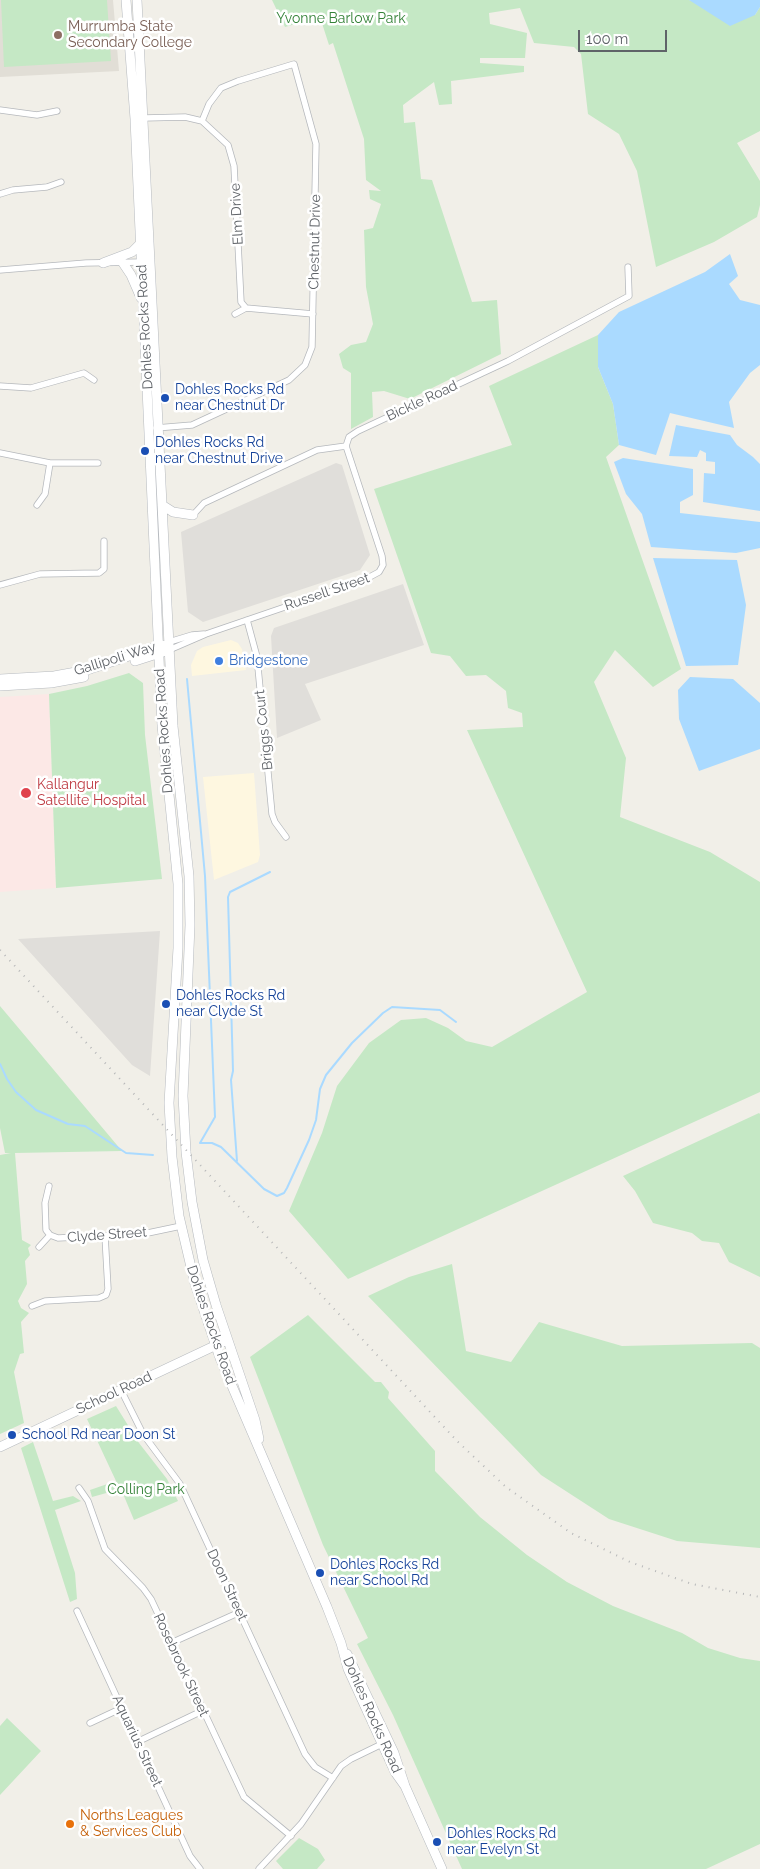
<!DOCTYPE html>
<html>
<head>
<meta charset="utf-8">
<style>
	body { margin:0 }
	#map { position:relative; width:760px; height:1869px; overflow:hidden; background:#f1efe8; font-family:Raleway,sans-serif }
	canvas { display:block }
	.scale { position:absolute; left:578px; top:30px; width:89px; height:22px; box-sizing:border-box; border:2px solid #5f6368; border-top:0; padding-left:6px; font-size:15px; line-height:18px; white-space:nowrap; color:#5f6368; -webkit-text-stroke:4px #fff; paint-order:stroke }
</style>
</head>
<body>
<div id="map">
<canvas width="760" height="1869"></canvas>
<div class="scale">100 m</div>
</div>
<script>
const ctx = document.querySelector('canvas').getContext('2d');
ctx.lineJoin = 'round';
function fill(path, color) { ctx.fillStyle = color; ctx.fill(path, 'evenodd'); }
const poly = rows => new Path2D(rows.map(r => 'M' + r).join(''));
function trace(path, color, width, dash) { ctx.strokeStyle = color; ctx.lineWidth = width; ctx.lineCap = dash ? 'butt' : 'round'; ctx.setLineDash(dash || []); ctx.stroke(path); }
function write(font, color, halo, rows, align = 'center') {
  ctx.font = font + ' Raleway,sans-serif'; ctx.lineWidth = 5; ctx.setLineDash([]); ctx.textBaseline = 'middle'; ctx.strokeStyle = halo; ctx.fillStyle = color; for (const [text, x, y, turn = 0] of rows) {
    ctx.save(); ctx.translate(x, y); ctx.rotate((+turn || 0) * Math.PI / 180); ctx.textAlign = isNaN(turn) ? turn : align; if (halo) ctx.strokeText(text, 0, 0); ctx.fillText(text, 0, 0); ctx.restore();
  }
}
fill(poly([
	[231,640,238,643,242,649,246,670,192,676,191,665,197,651,203,647],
	[254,773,260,855,258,862,214,880,203,777]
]), '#fef7e0');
fill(poly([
	[336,463,342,465,370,555,360,570,203,622,188,612,181,532],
	[403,584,424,645,305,684,321,720,277,738,271,636,274,628],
	[160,931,150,1076,132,1065,18,939]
]), '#e0deda');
fill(poly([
	[0,0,113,0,119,71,0,77]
]), '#e1ded6');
fill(poly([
	[49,694,56,888,0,892,0,697]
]), '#fce8e6');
fill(poly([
	[1,0,107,0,111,61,4,67],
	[272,0,689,0,755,15,760,7,760,131,737,143,760,181,760,205,757,217,714,242,656,267,637,171,619,134,588,114,581,54,574,47,534,43,520,8,489,13,490,24,527,33,525,58,480,58,480,63,524,66,524,72,451,81,452,104,439,105,434,82,403,105,404,123,415,122,421,179,432,180,472,302,497,300,501,354,410,399,384,391,372,392,373,417,351,429,351,373,343,368,339,354,351,345,366,342,373,324,366,287,364,230,373,228,381,204,370,199,369,190,381,191,366,180,364,139,333,43,329,45,320,17,285,27],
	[598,335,598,367,613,404,619,445,606,457,681,669,653,687,615,650,594,682,626,758,620,817,710,852,760,882,760,1092,348,1279,289,1211,322,1133,337,1086,369,1043,401,1020,426,1018,448,1028,466,1041,492,1047,587,992,467,730,523,727,522,713,508,708,506,691,486,675,466,676,450,656,431,653,374,489,512,445,489,386],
	[129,673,143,683,145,735,162,879,56,888,49,694,87,686],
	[0,1006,122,1151,15,1153,22,1240,31,1245,28,1248,30,1255,25,1261,27,1284,18,1301,21,1308,29,1313,21,1322,24,1353,20,1354,14,1372,24,1423,0,1434,0,1155,11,1153,5,1153,0,1128],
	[759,1113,760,1114,760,1277,729,1262,719,1243,702,1241,692,1233,653,1223,635,1191,623,1176],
	[452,1264,466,1351,511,1362,539,1322,622,1346,752,1343,760,1348,760,1548,677,1541,609,1519,541,1475,368,1296,409,1277],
	[308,1315,375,1382,381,1382,389,1392,388,1398,435,1451,435,1471,480,1517,527,1555,567,1582,613,1606,682,1633,708,1648,740,1658,760,1661,760,1844,706,1869,462,1869,393,1715,357,1644,368,1638,323,1545,250,1357],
	[116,1406,139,1443,167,1479,178,1501,134,1520,121,1489,92,1497,90,1490,116,1481,87,1419],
	[33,1442,53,1501,73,1496,81,1501,55,1510,75,1573,77,1599,70,1602,21,1448],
	[7,1718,41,1751,0,1795,0,1726],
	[299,1838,318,1849,325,1860,317,1869,283,1869,276,1861]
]), '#c5e8c5');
fill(poly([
	[689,0,760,0,760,7,755,15,730,26],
	[730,254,738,276,729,284,740,300,760,305,760,365,750,373,729,402,734,428,670,413,656,455,619,445,613,404,598,367,598,335,619,312,705,272],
	[676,425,730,435,737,445,753,457,760,464,760,511,703,502,704,473,715,474,715,462,706,461,706,453,700,450,697,457,669,456],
	[623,458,693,469,693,495,680,502,680,513,760,522,760,548,736,553,651,547,642,514,626,494,614,462],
	[653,558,737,560,746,605,738,665,686,666],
	[690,677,733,679,760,703,760,749,699,771,679,719,678,690]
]), '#aadaff');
trace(poly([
	[187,679,205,876,215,1117,200,1143],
	[0,1064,7,1079,16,1092,36,1110,68,1124,85,1126,126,1153,153,1155],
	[200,1143,212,1143,221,1147,264,1189,277,1196,284,1193,287,1188,309,1140,316,1120,320,1089,326,1075,352,1043,383,1013,392,1007,440,1010,456,1022],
	[237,1161,231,1080,233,1071,228,897,230,892,270,872]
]), '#aadaff', 2);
const street = poly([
	[0,110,37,115,57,111],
	[144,118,185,117,202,121,228,145,234,166,241,302,246,308,313,314],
	[0,194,13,190,47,187,61,182],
	[0,270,86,263,143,262],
	[235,314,246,308],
	[0,386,31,388,84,373,94,380],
	[156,428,192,425,289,380,305,365,312,347,316,144,294,64,238,81,221,88,209,104,202,121],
	[346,446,349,437,358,431,508,361,629,296,628,267],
	[0,453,50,463,98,463],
	[37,505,45,494,50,463],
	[193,515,204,503,317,450,346,446],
	[0,585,40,574,99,573,104,569,104,541],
	[247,620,257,657,272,814,275,822,286,837],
	[169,642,192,635,204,634],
	[169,650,206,634,364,580,379,572,383,565,382,556,346,446],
	[49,1186,45,1203,46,1230,50,1235],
	[39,1247,50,1235,58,1238,143,1234,181,1226],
	[32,1306,45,1301,99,1298,106,1295,108,1289,105,1236],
	[121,1390,143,1434,180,1484,305,1754,315,1767,333,1778],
	[79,1488,88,1501,105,1549,143,1588,151,1599,244,1797,291,1836],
	[77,1611,190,1856,200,1869],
	[171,1643,240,1612],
	[90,1723,122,1708],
	[137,1742,202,1711],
	[259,1869,301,1824,341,1766,351,1759,384,1743]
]);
const secondary = poly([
	[126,0,135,119,162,725,178,884,178,948,169,1103,172,1157,179,1216,195,1284,220,1358,327,1607,341,1643,348,1669,395,1772,405,1786],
	[137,0,173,726,189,876,190,925,183,1096,186,1152,192,1202,203,1260,216,1305,255,1420,259,1439],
	[103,263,132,252,141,243],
	[123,263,131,275,141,298],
	[162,505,173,512,193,515],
	[135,661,163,652],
	[0,679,54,676,87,670,162,645],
	[0,686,51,683,84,677],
	[0,1447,227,1340],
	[347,1654,394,1753,405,1786,442,1869]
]);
trace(street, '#b5b8bc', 7);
trace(secondary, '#b6babf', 10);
trace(street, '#fff', 5.5);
trace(secondary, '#fff', 9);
trace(poly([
	[0,950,457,1441,506,1487,571,1533,630,1562,692,1584,760,1597]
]), '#b6b7b8', 2, [1, 6]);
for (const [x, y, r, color] of [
	[58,35,5,"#8d6e63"],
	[165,398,5,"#1a4fb4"],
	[145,451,5,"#1a4fb4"],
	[219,661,5,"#3f7fe0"],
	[26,793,6,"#e0444e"],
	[166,1004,5,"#1a4fb4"],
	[12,1435,5,"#1a4fb4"],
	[320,1573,5,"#1a4fb4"],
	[70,1824,5,"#e8710a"],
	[437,1842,5,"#1a4fb4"]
]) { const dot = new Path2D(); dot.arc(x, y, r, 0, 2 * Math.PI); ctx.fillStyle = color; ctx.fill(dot); trace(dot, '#fff', 2); }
write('14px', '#348238', '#fff', [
	["Yvonne Barlow Park",341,19],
	["Colling Park",146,1490]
]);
write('14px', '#785e54', '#fff', [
	["Murrumba State",68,27],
	["Secondary College",68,43]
], 'left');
write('14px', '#5f6368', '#fff', [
	["Elm Drive",237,214,-93],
	["Chestnut Drive",315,242,-89],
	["Dohles Rocks Road",145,327,-93],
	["Bickle Road",422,401,-25],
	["Russell Street",327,592,-19],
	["Gallipoli Way",115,659,-17],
	["Briggs Court",264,730,-96],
	["Dohles Rocks Road",164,731,-94],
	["Clyde Street",107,1235,-4],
	["Dohles Rocks Road",211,1325,71],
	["School Road",114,1393,-25],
	["Doon Street",227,1585,65],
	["Rosebrook Street",181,1665,65],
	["Dohles Rocks Road",372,1715,66],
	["Aquarius Street",137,1741,65]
]);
write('14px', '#164399', '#fff', [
	["Dohles Rocks Rd",175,390],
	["near Chestnut Dr",175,406],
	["Dohles Rocks Rd",155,443],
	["near Chestnut Drive",155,459],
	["Dohles Rocks Rd",176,996],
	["near Clyde St",176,1012],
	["School Rd near Doon St",22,1435],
	["Dohles Rocks Rd",330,1565],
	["near School Rd",330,1581],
	["Dohles Rocks Rd",447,1834],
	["near Evelyn St",447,1850]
], 'left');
write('14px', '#366cbe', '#fff', [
	["Bridgestone",229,661]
], 'left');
write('14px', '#be3a42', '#fff', [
	["Kallangur",37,785],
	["Satellite Hospital",37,801]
], 'left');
write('14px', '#c56008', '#fff', [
	["Norths Leagues",80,1816],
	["& Services Club",80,1832]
], 'left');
</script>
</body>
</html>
